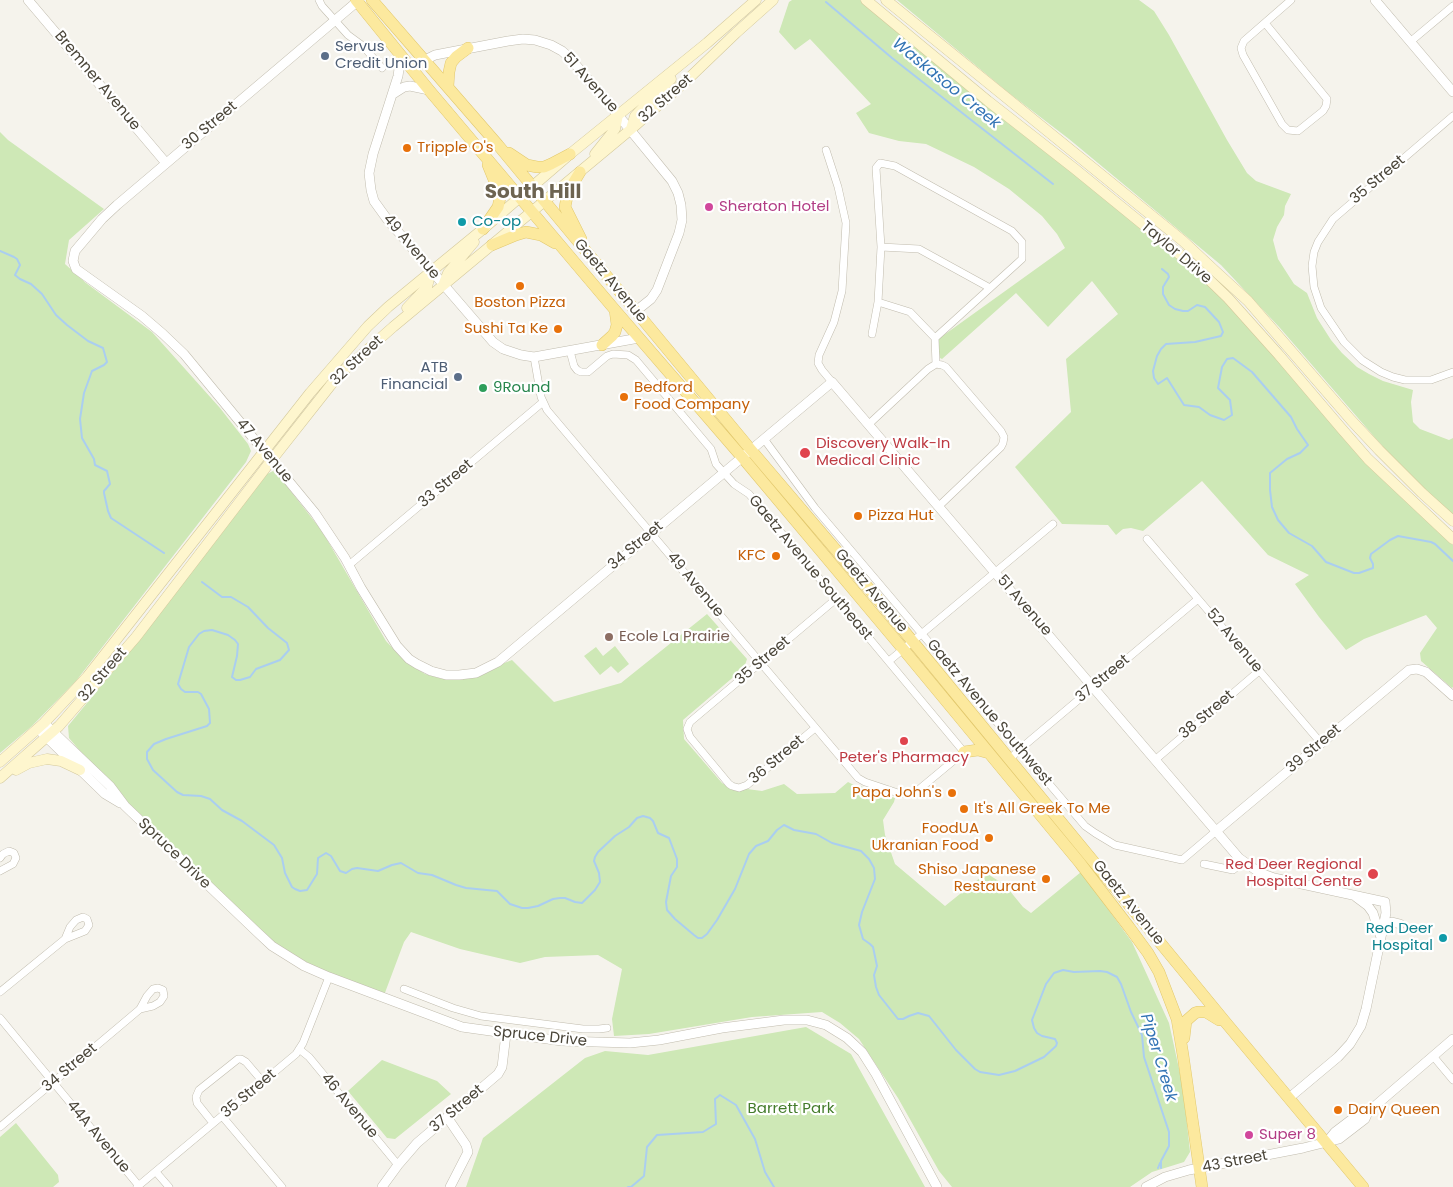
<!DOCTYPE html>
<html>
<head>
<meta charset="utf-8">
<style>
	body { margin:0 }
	canvas { display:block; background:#f5f3ec }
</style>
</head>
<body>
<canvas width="1453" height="1187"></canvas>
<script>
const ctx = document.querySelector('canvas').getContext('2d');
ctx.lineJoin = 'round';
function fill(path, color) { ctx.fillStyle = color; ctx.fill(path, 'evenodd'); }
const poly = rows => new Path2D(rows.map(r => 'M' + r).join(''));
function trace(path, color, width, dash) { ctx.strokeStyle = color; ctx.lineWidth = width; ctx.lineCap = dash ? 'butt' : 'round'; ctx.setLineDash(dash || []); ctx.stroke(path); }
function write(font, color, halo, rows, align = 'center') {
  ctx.font = font + ' Poppins,sans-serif'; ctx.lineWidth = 4.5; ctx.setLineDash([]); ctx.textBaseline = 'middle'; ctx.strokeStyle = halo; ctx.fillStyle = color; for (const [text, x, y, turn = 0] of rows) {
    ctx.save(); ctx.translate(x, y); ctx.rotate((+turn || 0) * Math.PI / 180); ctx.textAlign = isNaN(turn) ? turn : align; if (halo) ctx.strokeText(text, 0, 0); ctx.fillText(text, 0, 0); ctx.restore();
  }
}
fill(poly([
	[792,0,860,0,1154,239,1208,284,1238,315,1355,448,1453,545,1453,687,1452,688,1421,661,1420,653,1437,628,1426,615,1364,639,1346,650,1319,617,1295,584,1309,575,1268,555,1202,481,1143,531,1131,528,1123,529,1116,535,1108,525,1062,524,1015,467,1071,412,1066,359,1118,314,1092,281,1048,327,1016,293,942,359,940,358,937,340,1065,248,1057,234,1042,216,1009,189,974,167,926,144,899,141,869,133,856,113,871,104,810,39,795,50,779,32,789,2],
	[897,0,1139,0,1154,11,1169,35,1227,140,1247,173,1256,181,1291,194,1285,206,1284,215,1277,227,1273,240,1278,259,1294,284,1307,293,1317,318,1331,340,1342,353,1357,367,1369,374,1383,381,1413,390,1411,402,1413,422,1420,429,1449,440,1453,438,1453,516,1397,462,1377,440,1280,328,1221,265,1069,139,1009,93],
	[0,132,8,140,104,209,69,240,65,264,86,283,152,332,220,408,248,444,251,451,246,462,76,681,32,726,0,753],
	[273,471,278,475,322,531,386,641,404,660,425,674,443,679,461,680,512,660,554,702,621,683,707,614,747,659,744,668,683,720,684,739,722,783,736,791,747,789,762,791,784,784,797,794,835,793,848,782,856,786,857,785,895,798,894,802,883,820,885,835,895,864,945,906,986,873,1005,885,1023,907,1031,913,1081,872,1132,942,1169,1023,1183,1087,1190,1152,1184,1162,1152,1172,1130,1187,952,1187,939,1171,898,1098,859,1039,840,1023,822,1012,752,1017,649,1034,614,1036,612,1019,622,969,598,955,545,957,520,963,460,949,411,932,404,942,383,998,287,956,110,786,69,738,68,726,138,641,267,474],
	[615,646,629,664,618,673,611,666,600,675,584,656,596,647,603,656],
	[806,1027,851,1054,925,1187,466,1187,483,1138,585,1058,605,1051,648,1055],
	[382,1060,437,1081,451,1094,395,1139,387,1138,348,1091],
	[16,1123,58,1175,59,1182,53,1187,0,1187,0,1137]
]), '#cee8b6');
trace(poly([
	[826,2,892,58,1053,184],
	[0,251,14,257,17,259,20,265,15,275,20,279,31,284,42,294,56,315,67,325,88,341,103,348,107,362,104,365,92,371,84,393,80,419,82,438,94,459,95,465,107,471,110,484,104,491,104,493,108,511,111,518,164,553],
	[1162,269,1168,274,1169,277,1163,287,1163,294,1169,305,1175,309,1183,311,1188,311,1197,305,1205,307,1219,322,1223,332,1221,336,1195,342,1166,344,1161,349,1157,356,1153,371,1154,378,1158,384,1167,378,1184,405,1199,407,1210,415,1224,420,1232,415,1230,400,1218,388,1222,367,1227,359,1233,358,1252,372,1291,417,1297,429,1308,445,1300,453,1287,459,1270,473,1270,490,1272,507,1278,520,1289,533,1312,546,1326,562,1354,573,1359,573,1373,568,1373,564,1370,558,1371,554,1390,540,1398,536,1431,542,1435,544,1453,561],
	[202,582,222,597,231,597,248,607,268,628,287,643,289,650,280,660,256,669,250,677,240,680,236,680,232,677,237,656,238,644,235,640,228,635,212,630,204,631,199,634,189,647,178,684,181,689,185,692,198,692,201,694,209,709,210,723,207,726,166,739,154,744,147,752,147,759,153,770,177,792,183,795,201,796,210,799,222,810,242,821,274,845,282,858,285,873,292,887,295,889,300,891,307,890,317,874,318,858,326,853,331,856,340,871,346,873,352,869,357,868,378,871,392,865,401,863,418,873,432,875,456,885,466,888,497,891,510,904,522,908,528,908,538,906,553,899,560,898,565,898,575,902,582,903,595,890,600,882,599,873,594,861,595,857,598,852,615,836,629,827,637,818,643,816,650,818,653,821,658,833,669,838,677,859,677,867,671,876,666,902,667,910,675,919,694,935,698,938,702,938,707,934,717,920,735,889,749,854,756,846,768,841,777,830,784,825,794,830,816,834,832,843,861,851,869,859,874,868,875,879,862,912,859,925,863,939,870,944,873,947,877,966,874,975,876,987,879,995,898,1019,903,1019,909,1016,918,1013,929,1016,956,1050,975,1069,980,1072,999,1075,1015,1071,1044,1057,1056,1046,1057,1043,1055,1039,1042,1036,1037,1033,1034,1028,1032,1020,1046,984,1054,973,1063,970,1074,972,1100,971,1107,972,1117,977,1121,984,1131,1012,1142,1035,1144,1057,1169,1132,1169,1146,1161,1161,1161,1168],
	[1158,1168,1160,1163],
	[628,1187,631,1187,644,1176,647,1147,657,1135,703,1132,716,1124,715,1099,720,1095,736,1105,755,1139,765,1172,774,1187]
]), '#aacef0', 2);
const minor = poly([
	[319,0,322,6,348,35,363,46,382,68],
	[1265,23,1327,99,1326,106,1323,111,1298,131,1288,130,1282,124,1243,55,1241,48,1244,41,1291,0],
	[1410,42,1453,6],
	[1453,116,1333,219,1318,242,1314,252,1312,266,1314,287,1321,308,1344,342,1362,360,1381,372,1393,377,1405,380,1431,380,1453,372],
	[826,150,838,187,846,223,842,291,834,322,819,355,818,363,822,370,832,382],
	[881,247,919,249,990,288],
	[878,302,910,312,935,338,936,364],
	[872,334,878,302,881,247,876,168,880,163,895,166,1012,231,1022,242,1022,259,935,338],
	[534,357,541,397,547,410,858,778,865,782,898,793,905,794,917,791,964,752,749,494,734,484,716,464,711,449,636,360,628,355,613,354,607,356,588,372,581,372,577,370,574,366,570,351],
	[936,364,942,365,946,367,1001,431,1004,437,1003,443,1001,447,939,506],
	[869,424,928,369,936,364],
	[764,439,815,508,1085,826,1095,833,1115,845,1182,860,1215,832],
	[1147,539,1321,743],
	[349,565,543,402],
	[889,661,1053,524],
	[815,728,747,785,739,788,732,786,729,784,690,737,687,729,690,722,836,599],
	[1010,759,1020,749,1198,599],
	[1155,760,1259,671],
	[0,858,3,854,9,851,14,853,16,858,13,864,0,871],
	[1204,864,1233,870,1243,862],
	[404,989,453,1008,481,1016,583,1029,599,1029,607,1028],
	[0,992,65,939,85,931,89,925,87,919,83,917,76,920,70,927,65,939],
	[0,1018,139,1186],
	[299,1049,309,1057,398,1165],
	[1433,1056,1453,1080],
	[222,1116,282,1187],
	[213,1123,197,1103,196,1097,199,1090,238,1059,241,1059,246,1062,263,1082],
	[0,1127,140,1009,147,996,153,989,158,988,163,990,164,996,160,1002,153,1006,140,1009],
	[156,1172,169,1187],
	[137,1187,296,1054,303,1043,329,977]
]);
const tertiary = poly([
	[28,0,166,163],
	[359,0,117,205,102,219,75,251,73,261,76,269,142,316,163,334,184,354,315,513,345,558,361,588,397,646,409,659,417,664,431,671,446,675,459,675,476,673,498,662,832,382,1239,858,1260,873,1274,878,1385,902,1386,913,1366,1009,1361,1026,1350,1044,1338,1057,1289,1098],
	[1375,0,1453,92],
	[401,55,398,76,373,154,369,173,371,190,374,201,387,219,493,342,503,349,521,355,534,357,639,338],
	[425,60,435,55,508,41,523,39,535,40,551,45,562,51,570,58,618,115,672,181,678,193,681,205,682,220,679,233,657,290,651,299,636,311],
	[393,94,404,87,410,86,429,90],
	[44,723,110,786,125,806,257,932,272,946,304,966,329,977,462,1027,562,1041,630,1043,659,1040,722,1028,784,1020,807,1020,826,1025,847,1038,862,1052,876,1074,937,1187],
	[38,729,105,794,120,803],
	[1215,832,1409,670,1417,669,1426,672,1453,696],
	[1356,897,1368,906,1373,913,1380,935],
	[1384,930,1388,924,1392,922,1400,924],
	[447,1117,466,1145,468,1152,450,1187],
	[1326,1143,1335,1132,1360,1113,1368,1112],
	[382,1187,398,1165,417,1143,498,1074,502,1067,506,1034],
	[1146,1187,1165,1177,1189,1170,1303,1148,1339,1139,1365,1119,1368,1112,1453,1039]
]);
const secondary = poly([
	[866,0,988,101,1075,169,1199,270,1228,298,1279,355,1341,428,1368,459,1453,539],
	[886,0,1183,241,1214,270,1248,301,1351,420,1379,450,1422,493,1453,521],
	[631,129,635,116,671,79],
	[595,154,615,129,618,115],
	[444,283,448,273,474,242],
	[407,308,427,287,431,271],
	[0,762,44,723,87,677,310,393,368,326,388,307,483,229,570,154,707,43,756,0],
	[16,770,29,763,47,759,61,761,80,770],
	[0,778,59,726,136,637,267,466,330,386,341,373,393,327,630,130,687,80,736,33,773,0]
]);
const primary = poly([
	[356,0,429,90,615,310,742,457,903,649,1080,863,1129,927,1148,953,1159,972,1177,1019,1183,1055,1202,1187],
	[372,0,498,145,751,450,881,603,1227,1024,1363,1187],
	[448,86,449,72,451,63,456,57,468,48],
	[509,153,527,165,537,167,544,167,551,164,570,154],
	[580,172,568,192,565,207,581,239],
	[483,229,498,207,500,198,499,192,488,165],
	[492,245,516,235,526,232,541,235,555,243],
	[602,345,612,336,615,332,617,325,615,310],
	[964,752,978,750,989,753],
	[1184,1038,1186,1021,1195,1013,1198,1012,1206,1012,1219,1020]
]);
trace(minor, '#c1bcae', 8);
trace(tertiary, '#c1bcae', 10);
trace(secondary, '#d4c99c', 11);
trace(primary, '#e2c86d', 12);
trace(minor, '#fff', 7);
trace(tertiary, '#fff', 9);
trace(secondary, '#fef6ce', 10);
trace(primary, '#fce99e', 11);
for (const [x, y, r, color] of [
	[325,56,5,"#5c6f8a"],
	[407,148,5,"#e8710a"],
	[709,207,5,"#d1479c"],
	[462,222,5,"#0f9aa8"],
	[520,286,5,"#e8710a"],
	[558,329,5,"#e8710a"],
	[458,377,5,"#5c6f8a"],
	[483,388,5,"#2e9e5b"],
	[624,397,5,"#e8710a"],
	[805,453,6,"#e0444e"],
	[858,516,5,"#e8710a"],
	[776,556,5,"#e8710a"],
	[609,637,5,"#8d6e63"],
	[904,741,5,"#e0444e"],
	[952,793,5,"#e8710a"],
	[964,809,5,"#e8710a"],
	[989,838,5,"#e8710a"],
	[1373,874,6,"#e0444e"],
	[1046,879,5,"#e8710a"],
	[1443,938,5,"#0f9aa8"],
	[1338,1110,5,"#e8710a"],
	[1249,1135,5,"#d1479c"]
]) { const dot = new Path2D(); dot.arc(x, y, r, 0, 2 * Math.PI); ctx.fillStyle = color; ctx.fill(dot); trace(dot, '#fff', 2); }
write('15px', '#4e5e75', '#fff', [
	["Servus",335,47],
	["Credit Union",335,64],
	["ATB",448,368,"right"],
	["Financial",448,385,"right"]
], 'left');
write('15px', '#4a4539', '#fff', [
	["Bremner Avenue",97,81,50],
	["51 Avenue",590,83,48],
	["32 Street",666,99,-41],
	["30 Street",210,126,-40],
	["35 Street",1378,180,-40],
	["49 Avenue",411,247,50],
	["Taylor Drive",1176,253,40],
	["Gaetz Avenue",610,281,50],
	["32 Street",357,361,-43],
	["47 Avenue",264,451,50],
	["33 Street",446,484,-40],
	["34 Street",636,546,-40],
	["Gaetz Avenue Southeast",810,568,50],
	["49 Avenue",695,585,50],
	["Gaetz Avenue",871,591,50],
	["51 Avenue",1024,606,49],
	["52 Avenue",1234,641,50],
	["35 Street",763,661,-40],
	["32 Street",103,675,-50],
	["37 Street",1103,679,-40],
	["Gaetz Avenue Southwest",989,713,50],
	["38 Street",1207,715,-40],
	["39 Street",1314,749,-40],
	["36 Street",777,760,-40],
	["Spruce Drive",174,854,44],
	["Gaetz Avenue",1128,903,51],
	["Spruce Drive",540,1037,6],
	["34 Street",70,1068,-40],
	["35 Street",249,1094,-40],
	["46 Avenue",349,1106,50],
	["37 Street",457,1109,-40],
	["44A Avenue",98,1137,50],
	["43 Street",1235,1162,-11]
]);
write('15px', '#c56008', '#fff', [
	["Tripple O's",417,148],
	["Boston Pizza",520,303,"center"],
	["Sushi Ta Ke",548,329,"right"],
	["Bedford",634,388],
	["Food Company",634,405],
	["Pizza Hut",868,516],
	["KFC",766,556,"right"],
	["Papa John's",942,793,"right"],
	["It's All Greek To Me",974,809],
	["FoodUA",979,829,"right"],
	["Ukranian Food",979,846,"right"],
	["Shiso Japanese",1036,870,"right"],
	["Restaurant",1036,887,"right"],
	["Dairy Queen",1348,1110]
], 'left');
write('15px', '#b23c85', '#fff', [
	["Sheraton Hotel",719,207],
	["Super 8",1259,1135]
], 'left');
write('15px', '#0d838f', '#fff', [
	["Co-op",472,222],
	["Red Deer",1433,929,"right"],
	["Hospital",1433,946,"right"]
], 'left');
write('15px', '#27864d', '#fff', [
	["9Round",493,388]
], 'left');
write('15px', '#be3a42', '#fff', [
	["Discovery Walk-In",816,444],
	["Medical Clinic",816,461],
	["Peter's Pharmacy",904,758,"center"],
	["Red Deer Regional",1362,865,"right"],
	["Hospital Centre",1362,882,"right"]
], 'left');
write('15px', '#785e54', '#fff', [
	["Ecole La Prairie",619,637]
], 'left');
write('15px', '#447c2c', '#fff', [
	["Barrett Park",791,1109]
]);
write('italic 16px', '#3374b5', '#fff', [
	["Waskasoo Creek",946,84,39],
	["Piper Creek",1158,1058,73]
]);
write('bold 20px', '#6d6451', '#fff', [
	["South Hill",533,193]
]);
</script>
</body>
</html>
